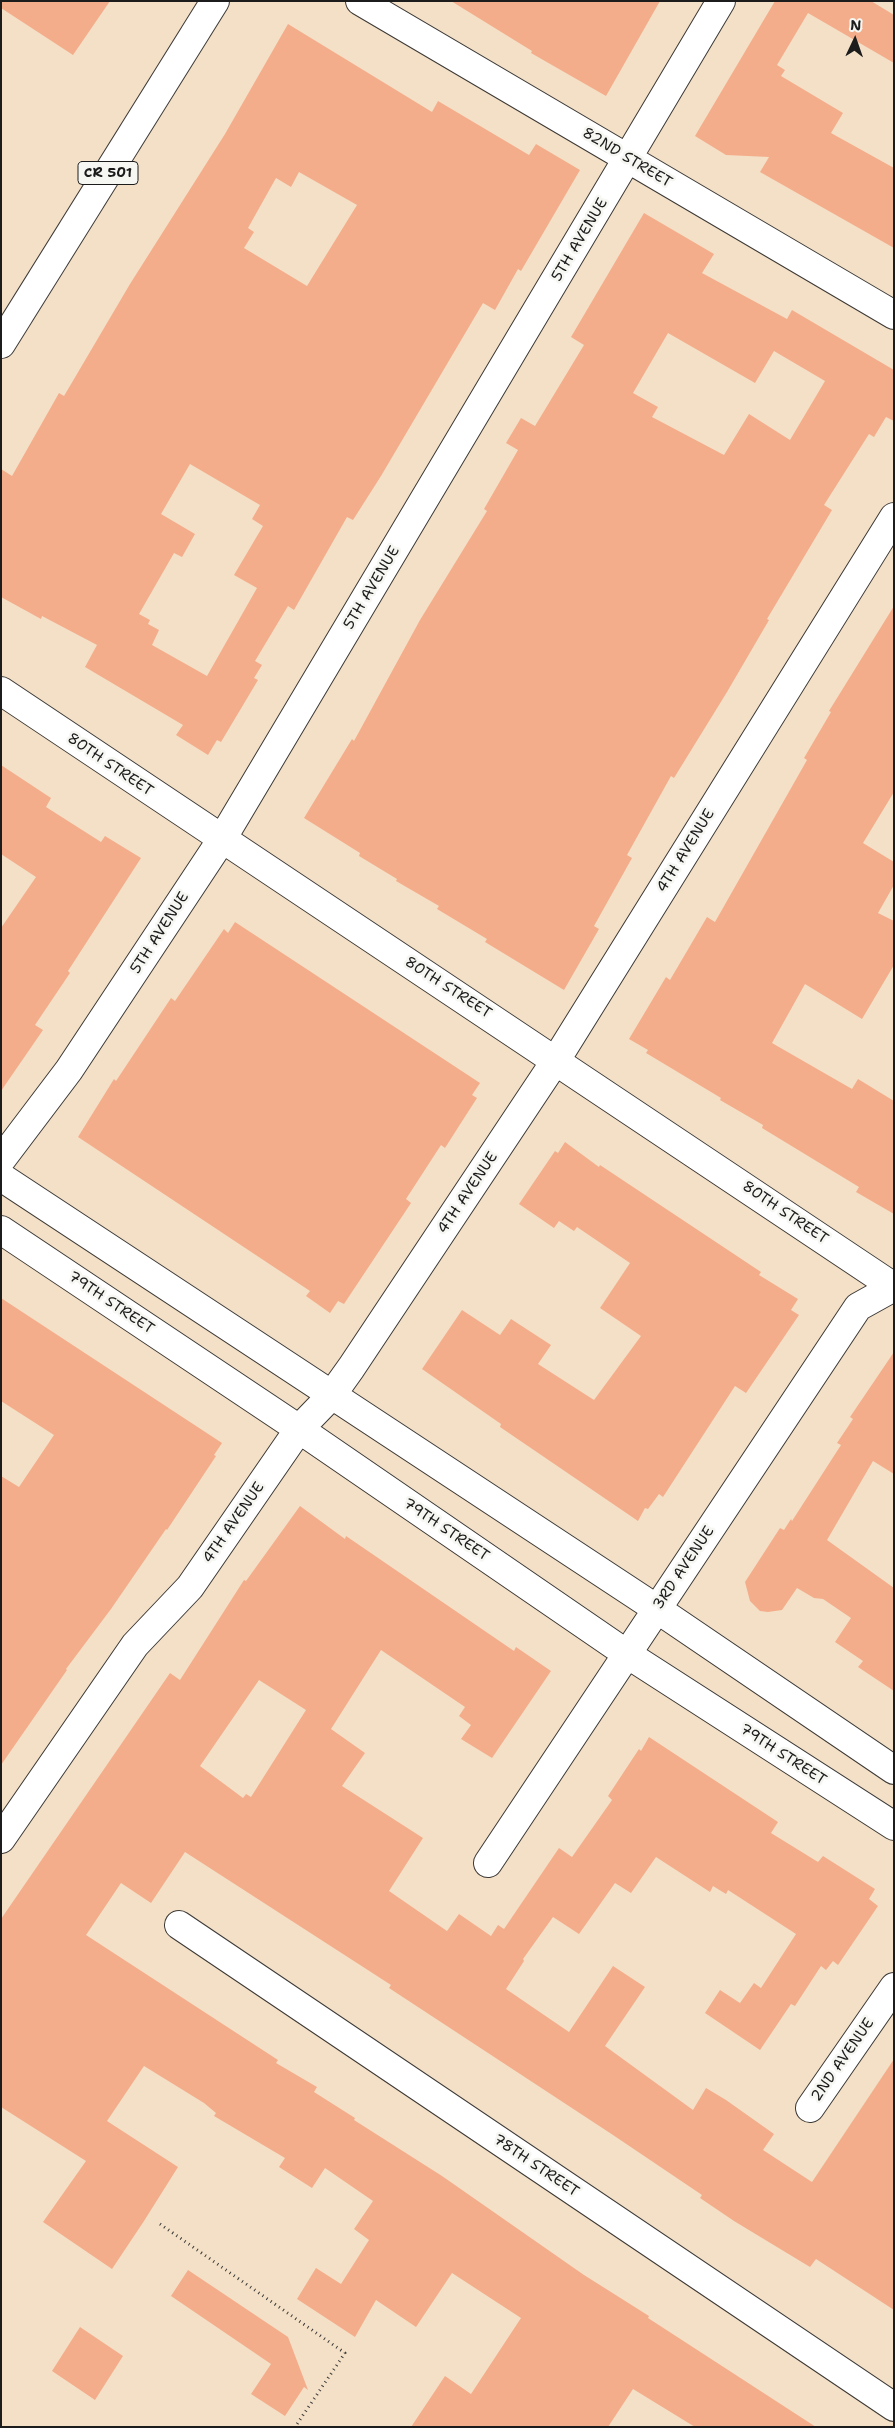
<!DOCTYPE html>
<html>
<head>
<meta charset="utf-8">
<style>
	body { margin:0 }
	#map { position:relative; width:895px; height:2428px; overflow:hidden; background:#f3e0c7; font-family:"Shantell Sans",sans-serif }
	canvas { display:block }
	.frame { position:absolute; inset:0; border:2px solid #1c1c1c; pointer-events:none }
	.north { position:absolute; left:830px; top:15px; width:50px; height:50px; -webkit-text-stroke:4px #f6f6f2; paint-order:stroke; rotate:3deg; font-size:14px; font-weight:700; line-height:20px; text-align:center; color:#1c1c1c }
	.north::after { content:''; display:block; margin:auto; width:18px; height:22px; background:#1c1c1c; clip-path:polygon(50% 0,100% 100%,50% 72%,0 100%) }
</style>
</head>
<body>
<div id="map">
<canvas width="895" height="2428"></canvas>
<div class="frame"></div>
<div class="north">N</div>
</div>
<script>
const ctx = document.querySelector('canvas').getContext('2d');
ctx.lineJoin = 'round';
function fill(path, color) { ctx.fillStyle = color; ctx.fill(path, 'evenodd'); }
const poly = rows => new Path2D(rows.map(r => 'M' + r).join(''));
function trace(path, color, width, dash) { ctx.strokeStyle = color; ctx.lineWidth = width; ctx.lineCap = dash ? 'butt' : 'round'; ctx.setLineDash(dash || []); ctx.stroke(path); }
function write(font, color, halo, rows, align = 'center') {
  ctx.font = font + ' "Shantell Sans",sans-serif'; ctx.lineWidth = 5; ctx.setLineDash([]); ctx.textBaseline = 'middle'; ctx.strokeStyle = halo; ctx.fillStyle = color; for (const [text, x, y, turn = 0] of rows) {
    ctx.save(); ctx.translate(x, y); ctx.rotate((+turn || 0) * Math.PI / 180); ctx.textAlign = isNaN(turn) ? turn : align; if (halo) ctx.strokeText(text, 0, 0); ctx.fillText(text, 0, 0); ctx.restore();
  }
}
fill(poly([
	[1,1,110,1,73,55,1,8],
	[451,1,660,1,606,96,531,53,532,51],
	[775,1,871,1,894,15,894,63,808,13,777,65,785,70,781,76,843,113,831,133,894,168,894,248,760,172,769,157,726,155,695,136],
	[288,24,432,112,438,101,529,155,536,144,580,170,521,271,518,269,495,310,483,303,381,476,353,520,347,517,294,610,288,606,255,661,262,665,254,678,258,680,221,742,217,740,208,755,176,735,183,725,85,667,97,645,42,616,41,619,1,597,1,469,12,476,59,393,64,396,130,284,225,134],
	[299,172,357,205,307,286,244,248,254,232,248,228,276,178,291,187],
	[190,464,260,505,252,519,263,526,234,575,257,588,207,676,152,645,159,630,148,624,150,620,139,614,174,553,182,557,195,534,161,514],
	[644,213,714,254,702,273,787,319,792,310,894,370,894,421,886,417,874,437,869,434,824,505,832,510,767,619,769,620,727,692,674,778,671,776,627,855,632,858,594,926,599,929,564,990,485,942,487,939,437,909,439,906,396,881,397,879,359,856,360,853,304,818,352,739,354,741,420,620,487,511,484,509,518,450,506,443,521,418,535,426,584,345,571,337],
	[668,333,755,383,774,351,825,381,790,440,749,414,724,455,652,417,658,407,633,393],
	[894,606,894,792,863,843,894,862,894,885,878,913,894,921,894,965,862,1019,805,984,772,1043,852,1089,858,1079,894,1101,894,1214,856,1192,859,1187,762,1128,763,1125,720,1100,721,1098,646,1053,648,1050,629,1039,666,977,670,980,707,917,715,922,807,760,804,758,831,712,829,711],
	[1,765,51,798,46,807,101,842,105,836,141,858,68,971,70,973,35,1025,43,1030,1,1091,1,928,36,877,1,854],
	[235,922,480,1083,472,1095,477,1098,459,1126,445,1148,441,1145,406,1199,411,1203,344,1304,338,1301,330,1313,306,1296,310,1291,78,1137,114,1079,116,1081,171,998,175,1001,224,929,228,933],
	[565,1142,599,1167,600,1165,761,1272,759,1275,798,1299,791,1310,799,1315,746,1393,735,1386,663,1497,659,1494,648,1509,645,1508,638,1521,500,1427,501,1424,422,1369,462,1310,500,1335,511,1319,551,1345,538,1364,594,1400,641,1336,600,1308,630,1263,577,1227,574,1231,559,1221,554,1228,519,1204,555,1151,558,1153],
	[1,1298,222,1443,214,1455,216,1456,167,1530,166,1529,111,1609,66,1669,67,1670,1,1765,1,1476,19,1487,54,1435,1,1401],
	[894,1352,894,1474,873,1461,827,1540,894,1588,894,1691,858,1667,863,1661,835,1642,851,1618,823,1599,814,1598,797,1588,782,1610,768,1612,760,1611,750,1601,745,1582,780,1528,784,1530,791,1519,792,1521,841,1445,837,1443,853,1419,850,1417],
	[300,1506,345,1539,346,1536,514,1651,516,1647,551,1671,492,1758,461,1739,471,1725,459,1716,465,1707,381,1650,331,1729,365,1753,342,1786,423,1838,389,1891,447,1931,459,1914,491,1936,498,1925,504,1929,559,1848,572,1857,612,1800,608,1796,639,1749,641,1751,649,1737,778,1822,771,1833,818,1862,823,1856,875,1889,869,1899,878,1906,838,1965,833,1961,826,1970,821,1966,795,2006,791,2004,760,2050,705,2013,720,1990,740,2003,754,1983,761,1988,796,1934,728,1890,726,1894,713,1886,710,1892,656,1857,631,1893,615,1883,579,1934,553,1917,523,1959,524,1961,506,1989,569,2032,613,1966,645,1987,605,2046,693,2110,706,2088,726,2100,774,2134,763,2150,812,2182,894,2059,894,2310,816,2259,810,2267,734,2221,700,2198,702,2195,613,2135,389,1988,391,1985,185,1852,151,1903,121,1883,86,1935,278,2060,276,2063,317,2087,314,2092,355,2118,354,2120,442,2176,584,2275,649,2316,648,2318,816,2427,695,2427,633,2389,608,2427,411,2427,445,2376,471,2394,521,2318,452,2273,416,2327,376,2300,355,2337,297,2299,316,2268,341,2284,369,2240,354,2229,373,2201,325,2168,312,2188,279,2167,285,2158,214,2116,216,2113,204,2103,144,2066,107,2121,178,2167,144,2221,112,2269,43,2222,86,2161,1,2107,1,1919,170,1673,180,1680,244,1580,246,1581],
	[259,1680,306,1710,251,1797,246,1794,243,1798,200,1766],
	[188,2270,288,2337,308,2390,304,2387,285,2416,251,2394,271,2364,171,2296],
	[80,2327,123,2356,95,2400,52,2371]
]), '#f4ad8b');
const minor = poly([
	[360,1,894,315],
	[1,691,894,1287],
	[1,1160,69,1070,222,839,721,1],
	[1,1177,657,1609,894,1770],
	[1,1230,299,1429,627,1654,894,1826],
	[1,1839,135,1645,190,1587,299,1429,331,1396,351,1368,556,1060,894,517],
	[488,1863,858,1307,894,1287],
	[179,1925,894,2407],
	[810,2108,894,1987]
]);
const major = poly([
	[1,344,215,1]
]);
trace(minor, '#3c3936', 30);
trace(major, '#3c3936', 30);
trace(poly([
	[160,2224,345,2353,295,2427]
]), '#3c3936', 3, [1, 4]);
trace(minor, '#fff', 28);
trace(major, '#fff', 28);
for (const [x, y, w] of [
	[108,173,60]
]) { const box = new Path2D(); box.roundRect(x - w / 2, y - 11.5, w, 23, 4); ctx.fillStyle = '#f6f6f2'; ctx.fill(box); trace(box, '#1c1c1c', 1); }
write('bold 14px', '#1c1c1c', null, [
	["CR 501",108,173]
]);
write('15px', '#1c1c1c', '#f6f6f2', [
	["82ND STREET",627,158,31],
	["5TH AVENUE",580,240,-59],
	["5TH AVENUE",372,588,-59],
	["80TH STREET",110,765,34],
	["4TH AVENUE",686,851,-58],
	["5TH AVENUE",160,933,-57],
	["80TH STREET",448,988,33],
	["4TH AVENUE",468,1193,-56],
	["80TH STREET",785,1213,34],
	["79TH STREET",111,1303,34],
	["4TH AVENUE",234,1523,-55],
	["79TH STREET",446,1530,34],
	["3RD AVENUE",684,1568,-56],
	["79TH STREET",783,1755,33],
	["2ND AVENUE",843,2060,-55],
	["78TH STREET",536,2166,34]
]);
</script>
</body>
</html>
